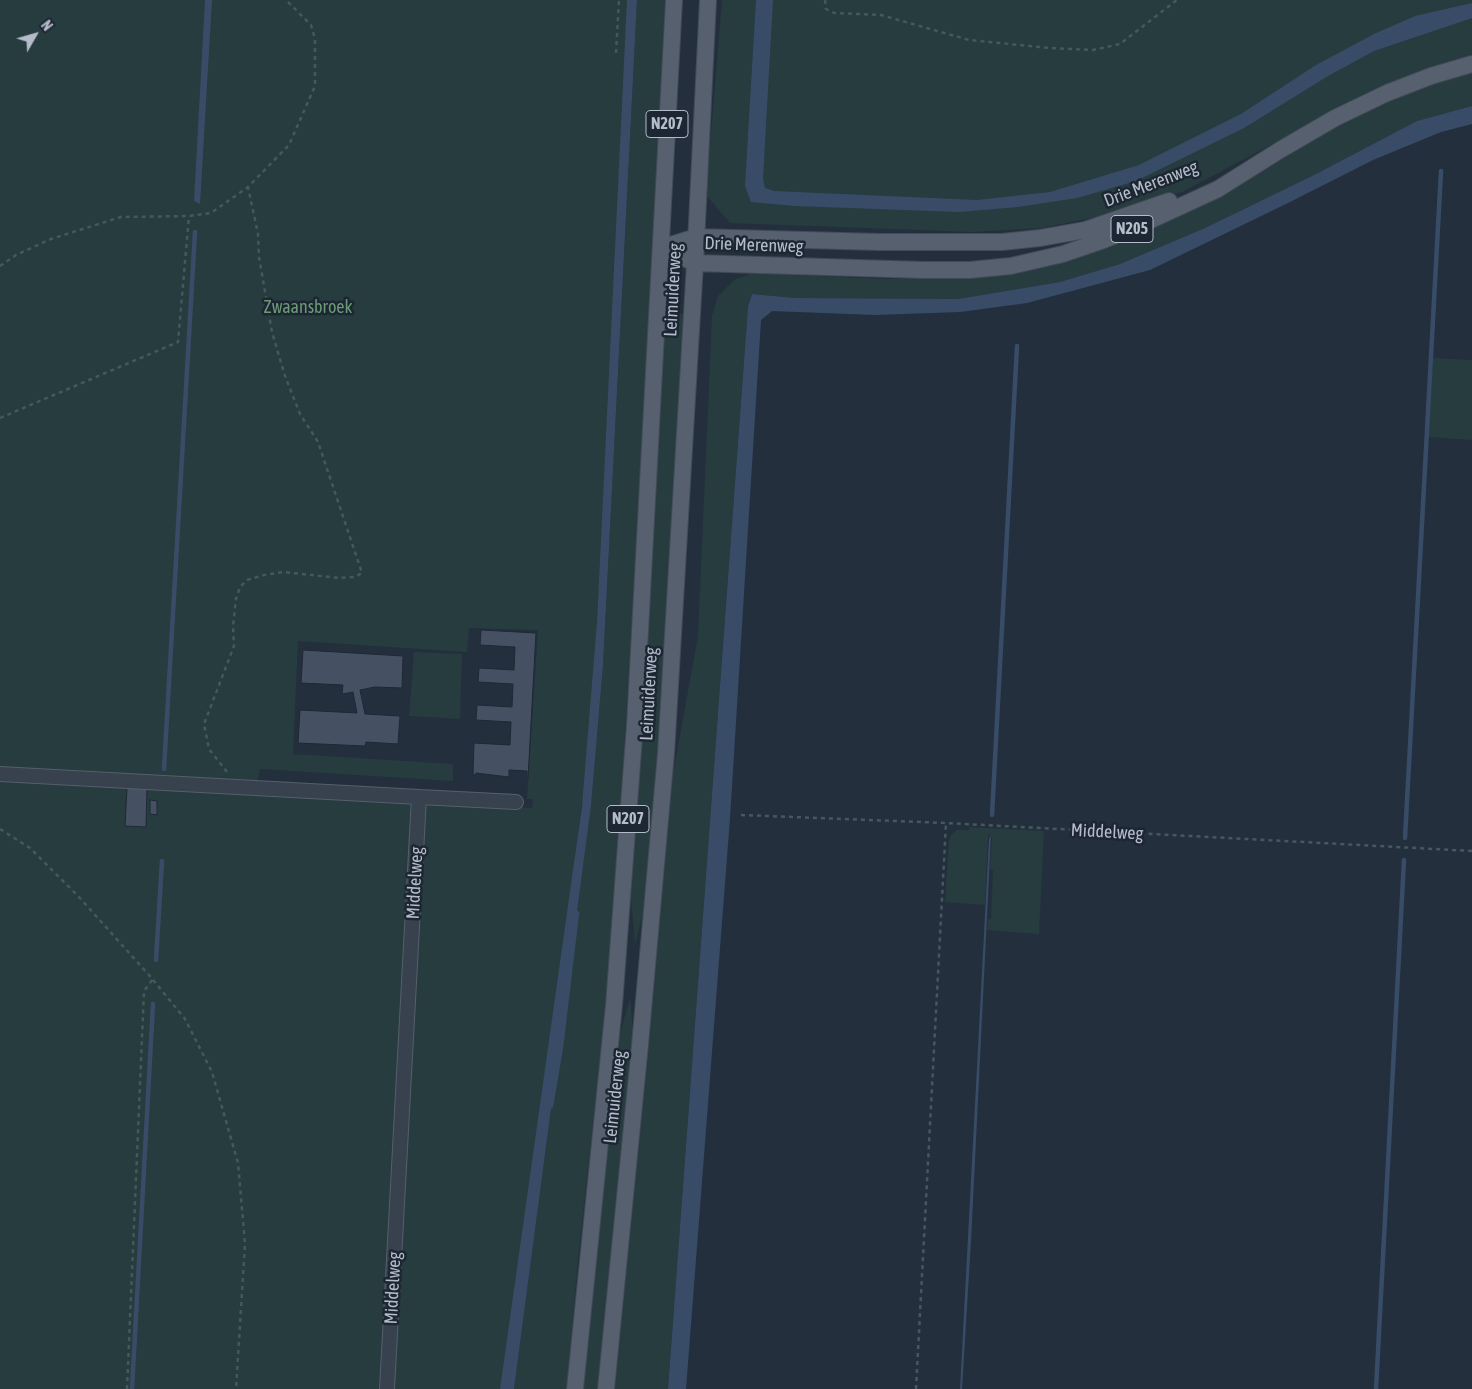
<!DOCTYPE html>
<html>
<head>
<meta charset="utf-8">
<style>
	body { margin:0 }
	#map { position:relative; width:1472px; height:1389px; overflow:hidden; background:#242f3e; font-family:"Asap Condensed",sans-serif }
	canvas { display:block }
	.north { position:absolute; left:10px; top:10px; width:50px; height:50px; -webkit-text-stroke:4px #1d2633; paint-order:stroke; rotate:52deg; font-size:14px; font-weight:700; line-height:20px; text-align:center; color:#b4bcc9 }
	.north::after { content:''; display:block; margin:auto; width:18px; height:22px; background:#b4bcc9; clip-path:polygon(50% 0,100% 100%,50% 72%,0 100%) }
</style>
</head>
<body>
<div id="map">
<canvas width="1472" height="1389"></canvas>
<div class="north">N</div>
</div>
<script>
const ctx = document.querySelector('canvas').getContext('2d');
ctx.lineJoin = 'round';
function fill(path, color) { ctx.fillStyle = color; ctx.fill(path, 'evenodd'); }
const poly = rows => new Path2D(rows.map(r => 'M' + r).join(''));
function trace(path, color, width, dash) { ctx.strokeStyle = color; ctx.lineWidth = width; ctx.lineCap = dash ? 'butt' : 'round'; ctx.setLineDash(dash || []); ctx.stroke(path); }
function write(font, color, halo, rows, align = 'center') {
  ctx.font = font + ' "Asap Condensed",sans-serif'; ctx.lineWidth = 5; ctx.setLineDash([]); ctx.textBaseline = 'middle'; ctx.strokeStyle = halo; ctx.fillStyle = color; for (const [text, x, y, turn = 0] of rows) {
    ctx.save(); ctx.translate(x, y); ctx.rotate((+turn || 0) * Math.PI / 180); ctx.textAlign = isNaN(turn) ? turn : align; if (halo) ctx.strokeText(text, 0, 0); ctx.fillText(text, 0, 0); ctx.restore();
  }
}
fill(poly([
	[0,0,633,0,589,802,582,802,507,1389,0,1389],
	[469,628,538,630,527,799,533,799,532,808,255,792,260,769,453,781,453,764,293,754,298,641,467,652],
	[637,0,665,0,653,261,613,938,578,1259,567,1389,514,1389,591,806,603,665],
	[722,0,1472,0,1472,55,1417,73,1356,100,1182,192,1147,203,1091,218,1042,228,972,232,730,223,706,195],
	[1472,71,1472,106,1417,121,1314,175,1205,228,1120,264,1060,282,958,299,795,298,752,294,748,307,668,1389,615,1389,649,1046,673,774,698,636,712,316,718,296,734,280,752,273,885,279,941,277,1059,259,1362,111,1417,89],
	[665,313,684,314,660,733,646,902,635,944,631,898],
	[1433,358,1472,360,1472,440,1428,437],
	[414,652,462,654,460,719,409,716],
	[969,827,1044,831,1039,934,987,930,988,919,991,919,993,870,990,869,992,838,990,834,988,836,985,905,945,902,949,840,951,835,957,830,969,830],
	[630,998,634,1045,599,1389,583,1389,618,1041]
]), '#263c3f');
fill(poly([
	[205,0,212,0,200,204,194,201],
	[627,0,637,0,603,665,591,806,514,1389,500,1389,582,806,597,622],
	[756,0,773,0,763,179,765,188,774,191,977,200,1050,192,1139,165,1241,114,1316,65,1374,34,1415,16,1472,3,1472,18,1374,51,1328,76,1244,128,1136,181,1077,198,1018,207,959,212,795,206,751,202,745,186],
	[1472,106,1472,124,1441,132,1373,160,1290,202,1150,270,1027,303,960,312,875,315,772,311,761,320,730,818,686,1389,668,1389,748,307,752,294,795,298,958,299,1060,282,1120,264,1205,228,1314,175,1417,121],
	[991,835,971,1241,962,1389,960,1389,989,839]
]), '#394c67');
trace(poly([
	[164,769,195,232],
	[992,815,1017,346],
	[1405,838,1441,171],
	[156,960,162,861],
	[551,1106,561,1047,577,913],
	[132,1389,153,1004],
	[1376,1389,1404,860]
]), '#394c67', 4.5);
const building = poly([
	[481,630,536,633,528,778,527,778,527,771,509,770,509,777,476,773,475,775,473,775,474,743,510,745,511,722,476,720,477,705,512,707,513,684,478,682,479,668,514,670,515,647,480,645,481,630],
	[303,650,403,656,402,688,375,687,360,690,365,714,400,716,398,744,366,742,365,746,298,743,300,710,357,713,353,692,342,694,343,685,301,683,303,650],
	[127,788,147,789,146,827,125,826,127,788],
	[150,800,157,801,157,815,150,814,150,800]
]);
fill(building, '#455162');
trace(building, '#1f2835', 1);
const minor = poly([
	[0,774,419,797,387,1389],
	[419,797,516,802]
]);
const major = poly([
	[661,248,695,263,923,270,970,270,1011,266,1063,254,1101,241,1140,225,1218,189,1280,150,1335,118,1387,93,1431,76,1472,64],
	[661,248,696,237,879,242,1002,242,1040,238,1085,230,1169,201],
	[575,1389,614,1005,635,724,674,0],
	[606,1389,640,1045,666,753,695,263,708,0]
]);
trace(minor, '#565f6c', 16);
trace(major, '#414a57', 18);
trace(poly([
	[825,0,826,9,834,13,881,15,969,40,1050,48,1093,50,1120,44,1177,0],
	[616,53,619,0],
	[0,266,16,255,51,239,121,217,189,216,211,213,248,187,289,145,315,86,315,39,311,25,286,0],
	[0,418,178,342,189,216],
	[227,772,209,749,204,724,234,646,233,626,236,599,240,587,247,580,264,575,283,572,339,578,355,577,362,573,318,442,300,414,285,376,272,332,259,257,258,234,248,187],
	[741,815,946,823,1472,851],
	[0,829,30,848,78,896,149,975,185,1019,212,1072,238,1163,245,1244,236,1389],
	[127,1389,144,991,153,979],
	[916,1389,946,823]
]), '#44595c', 2.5, [4, 4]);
trace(minor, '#38414e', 14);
trace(major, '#56606e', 16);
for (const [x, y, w] of [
	[667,124,42],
	[1132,229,42],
	[628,819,42]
]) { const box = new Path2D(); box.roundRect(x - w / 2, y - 13.5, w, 27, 4); ctx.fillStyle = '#1d2633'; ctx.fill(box); trace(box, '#b4bcc9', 1); }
write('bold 16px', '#b4bcc9', null, [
	["N207",667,124],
	["N205",1132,229],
	["N207",628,819]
]);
write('18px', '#b4bcc9', '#1d2633', [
	["Drie Merenweg",1151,184,-21],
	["Drie Merenweg",754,245,2],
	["Leimuiderweg",673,290,-87],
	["Leimuiderweg",649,694,-87],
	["Middelweg",1107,832,3],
	["Middelweg",415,883,-87],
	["Leimuiderweg",615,1097,-84],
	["Middelweg",393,1288,-87]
]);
write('18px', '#6b9a76', '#1d2633', [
	["Zwaansbroek",308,307]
]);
</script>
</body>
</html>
